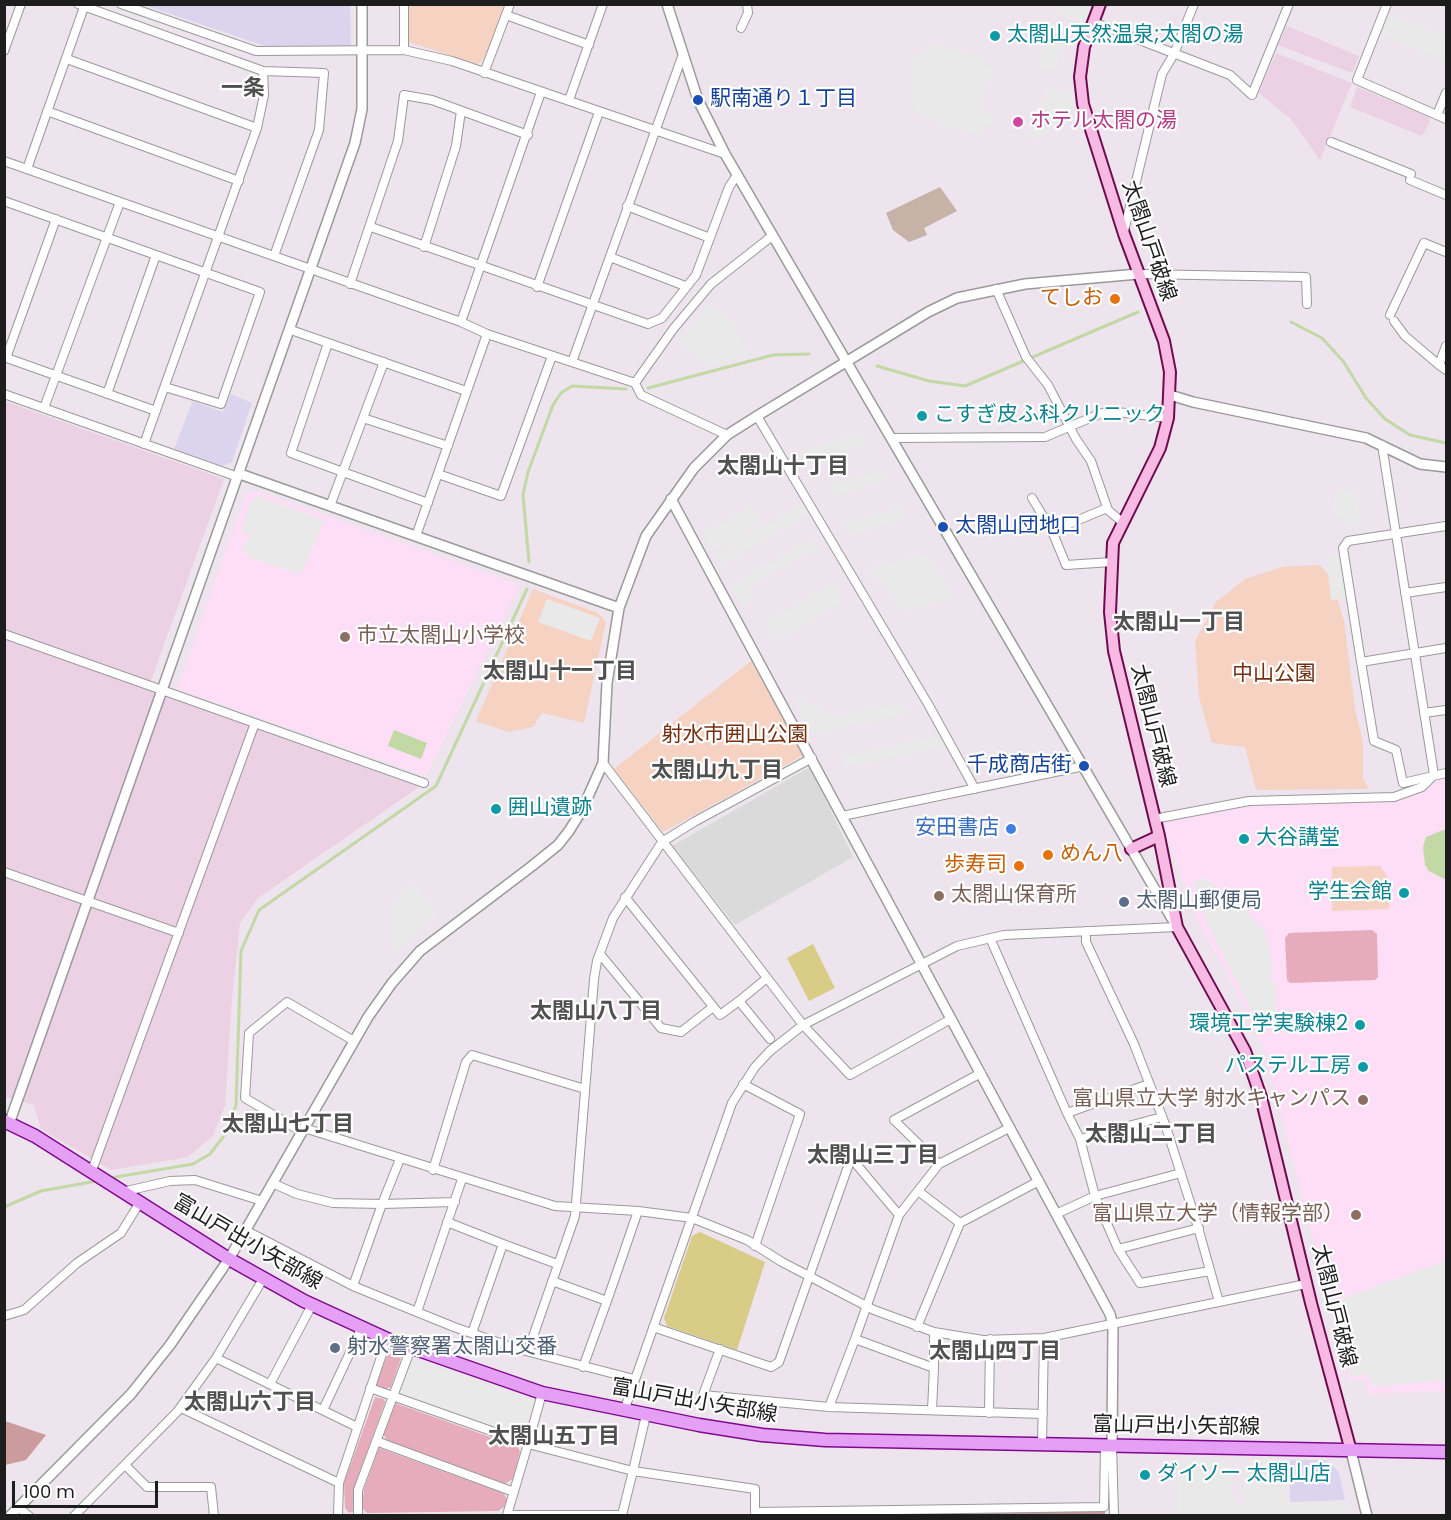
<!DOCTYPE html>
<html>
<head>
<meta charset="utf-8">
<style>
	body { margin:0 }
	#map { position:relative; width:1451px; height:1520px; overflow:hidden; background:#ede4ee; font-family:Poppins,sans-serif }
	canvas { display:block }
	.frame { position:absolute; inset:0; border:6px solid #1d1d1d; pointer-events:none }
	.scale { position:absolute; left:12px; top:1481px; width:146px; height:27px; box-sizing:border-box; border:3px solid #1d1d1d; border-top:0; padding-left:8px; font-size:18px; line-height:21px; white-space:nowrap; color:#1d1d1d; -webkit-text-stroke:4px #fff; paint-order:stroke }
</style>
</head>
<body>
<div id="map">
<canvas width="1451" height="1520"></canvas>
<div class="frame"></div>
<div class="scale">100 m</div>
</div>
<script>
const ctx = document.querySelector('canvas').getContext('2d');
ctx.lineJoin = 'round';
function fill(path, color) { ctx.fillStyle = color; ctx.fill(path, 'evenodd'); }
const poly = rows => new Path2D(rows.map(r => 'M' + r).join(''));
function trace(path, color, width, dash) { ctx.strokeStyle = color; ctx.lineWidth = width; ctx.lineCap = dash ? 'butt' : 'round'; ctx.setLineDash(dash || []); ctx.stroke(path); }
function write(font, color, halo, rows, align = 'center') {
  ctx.font = font + ' Poppins,"Noto Sans JP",sans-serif'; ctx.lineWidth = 4.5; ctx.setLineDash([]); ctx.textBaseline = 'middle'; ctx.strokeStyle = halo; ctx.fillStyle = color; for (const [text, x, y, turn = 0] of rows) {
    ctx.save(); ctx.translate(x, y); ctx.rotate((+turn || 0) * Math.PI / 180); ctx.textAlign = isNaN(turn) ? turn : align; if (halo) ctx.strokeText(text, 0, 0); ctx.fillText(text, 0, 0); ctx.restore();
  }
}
fill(poly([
	[810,767,853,857,735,925,672,846]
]), '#dbdadb');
fill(poly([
	[144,5,350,5,351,46,265,46],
	[231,394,252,403,232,462,222,466,174,449,193,401,223,412],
	[1290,1460,1326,1460,1339,1472,1345,1500,1290,1502]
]), '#dbd4ee');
fill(poly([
	[257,491,520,585,426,776,177,689,246,494],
	[1446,778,1446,1391,1369,1394,1365,1379,1350,1381,1264,1048,1230,978,1202,930,1162,823,1163,820,1183,815,1251,805,1393,800,1414,794,1438,780]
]), '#fddef6');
fill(poly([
	[1287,26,1359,56,1352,73,1278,45],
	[1276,53,1352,83,1320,160,1291,119,1259,93],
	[1357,87,1429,117,1430,122,1422,136,1350,107],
	[4,401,224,479,148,689,419,787,258,898,240,923,232,999,225,1106,212,1137,188,1157,111,1170,41,1129,34,1105,5,1097]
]), '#ecd0e3');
fill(poly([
	[1372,930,1377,934,1378,977,1375,980,1290,983,1287,980,1285,938,1289,933],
	[391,1346,402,1349,402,1355,391,1387,383,1390,377,1387,376,1384],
	[375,1397,384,1399,385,1402,354,1488,354,1511,349,1513,345,1508,344,1483],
	[395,1403,518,1447,520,1452,513,1479,504,1484,387,1441,383,1433],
	[379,1448,503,1493,507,1499,504,1507,498,1511,367,1513,362,1508,364,1489]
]), '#e6acbb');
fill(poly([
	[5,1421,46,1435,26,1460,5,1465],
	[1105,1510,1105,1516,918,1516,991,1513]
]), '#cb9b9e');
fill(poly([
	[940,187,957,211,924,228,927,235,909,242,893,230,886,213]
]), '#c6b2a6');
fill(poly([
	[409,5,504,5,485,60,477,64,408,42],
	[1320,565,1331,578,1344,621,1355,709,1363,742,1363,779,1369,789,1256,790,1245,747,1212,743,1199,697,1195,641,1216,602,1245,579,1282,567],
	[533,589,598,613,606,622,584,723,542,713,533,727,508,732,476,721],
	[751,661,804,755,663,832,614,769],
	[1380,866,1389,879,1389,909,1332,911,1332,867]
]), '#f6d2c3');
fill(poly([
	[813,944,835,988,809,1001,787,958],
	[700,1232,765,1262,737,1350,667,1326,664,1318,692,1236]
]), '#d9cc86');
fill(poly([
	[1058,5,1058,4,1092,5,1083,23,1056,11],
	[1391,15,1446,37,1446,61,1382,36],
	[1050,22,1070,28,1063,50,1060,49,1056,66,1050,72,1038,69],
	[928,43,987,59,985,65,995,68,977,107,994,116,991,127,982,125,980,137,920,115,913,109,913,57,927,49],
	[1047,87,1071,91,1074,117,1033,142,1027,137,1034,110,1040,111],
	[708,303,731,319,751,355,709,367,679,343],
	[859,433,863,445,805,464,801,452],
	[882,470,885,482,831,498,830,484],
	[1349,489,1356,491,1360,525,1354,526,1333,515,1335,491],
	[257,496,324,520,301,575,248,557,243,548,250,535,242,532,250,502],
	[802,504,809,515,720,566,713,555],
	[751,506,761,524,712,552,702,534],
	[902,506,906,519,853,536,840,526],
	[811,539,819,552,807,553,747,588,753,599,742,606,730,586],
	[927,553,953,597,902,612,882,578,872,580,868,568],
	[1342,555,1348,598,1331,600,1326,557],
	[834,583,842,603,775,642,764,623],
	[547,599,600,618,591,641,538,622],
	[798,697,835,716,899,703,907,708,909,715,812,734,795,702],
	[936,735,946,747,846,767,839,757],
	[1204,878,1246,911,1265,932,1274,972,1268,978,1275,982,1277,1019,1259,1024,1210,930,1193,882],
	[411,883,438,913,399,950,391,945,391,906],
	[1446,1260,1446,1380,1372,1387,1368,1374,1351,1377,1334,1302],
	[411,1358,534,1400,525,1433,520,1437,403,1396,400,1389],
	[1177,1460,1224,1460,1231,1469,1233,1502,1244,1503,1244,1470,1251,1460,1286,1460,1287,1502,1347,1502,1351,1515,1178,1515]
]), '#e9e9e9');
fill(poly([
	[394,730,427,743,421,759,388,746],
	[1446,829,1446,880,1429,871,1425,865,1423,847,1426,837]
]), '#c2d9a6');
trace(poly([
	[1291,322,1322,338,1343,361,1366,398,1385,419,1410,435,1446,443],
	[877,366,929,381,965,386,1138,312],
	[648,388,773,355,809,354],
	[529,562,523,495,528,472,553,405,561,393,572,386,626,389],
	[110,1178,193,1164,210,1154,227,1132,236,1105,241,951,259,910,436,786,527,589],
	[4,1207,41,1191,97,1181]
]), '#c2d9a6', 3);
const minor = poly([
	[78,4,263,71,324,73,319,130,274,256],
	[121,4,256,51,404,50,452,61,725,154],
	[404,4,404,50],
	[1387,4,1357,80,1446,119],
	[506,15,589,45],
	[1093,22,1230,75,1252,95,1289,4],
	[741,28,748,13,747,4],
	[4,51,21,4],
	[67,59,257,128],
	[484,73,510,4],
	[569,100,603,4],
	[47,111,239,181],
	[1437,115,1446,93],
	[1331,142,1411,174],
	[4,161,461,322,487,334,635,383,641,395,727,435],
	[27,169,84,7],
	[1410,180,1446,195],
	[4,201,260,292,221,404,165,387],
	[627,206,710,238],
	[371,227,648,324,662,318,696,275,729,187,737,175],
	[1124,231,1162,74,1174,54,1194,4],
	[424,247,456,146,461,111],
	[610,257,685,286],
	[1138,274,1306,277,1307,304],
	[350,284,398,141,404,95,432,100,528,135],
	[537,287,599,112],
	[996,289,1026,357,1048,385,1076,439,1091,461,1108,510,1122,522],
	[1390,315,1424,243,1446,252],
	[1394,321,1405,336,1439,365,1446,346],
	[461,322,541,92],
	[291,330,466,391],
	[328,343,291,453,428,503],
	[4,357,156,411],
	[6,358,56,219],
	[572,362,683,54],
	[1439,365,1446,370],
	[635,383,674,328,711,284,772,236],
	[4,394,238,477],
	[107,394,156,255],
	[44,408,120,202],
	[757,416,928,704,975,789],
	[363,418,448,446],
	[893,438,1045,437,1102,413,1117,412,1168,418],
	[144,444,257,128,264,95,263,71],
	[1382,445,1434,775],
	[438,474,501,496,552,356],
	[1032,498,1052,531,1066,565,1112,562],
	[330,506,384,362],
	[1052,531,1107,508],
	[416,536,487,334],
	[1405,593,1446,587],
	[4,634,424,783],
	[1446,648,1361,662,1374,741,1396,750,1403,783,1446,773],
	[1361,662,1343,548,1348,541,1446,526],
	[1424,713,1446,710],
	[603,763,803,1025,850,1075,951,1019],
	[842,816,1084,766],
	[1154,819,1249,801,1394,797,1422,787,1434,775],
	[4,872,179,933],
	[625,897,720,1015,739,1001],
	[1086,931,1086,942,1134,1044,1165,1124,1197,1224,1219,1302],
	[990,938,1067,1113,1149,1084],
	[600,954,661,1028,681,1032,713,1007],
	[767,978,739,1001,770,1039],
	[981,1073,894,1120,939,1164,1009,1128],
	[743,1084,800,1114,755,1246],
	[1067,1113,1080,1139,1095,1196,1181,1173],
	[304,1128,555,1206,638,1211,692,1218,747,1240,782,1262,874,1310,934,1332,983,1340,1044,1338,1306,1284],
	[302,1132,245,1098,249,1033,287,1002,354,1041],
	[1080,1139,1162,1117],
	[851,1158,899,1215,939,1164],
	[433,1170,466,1062,472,1055,585,1089],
	[91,1173,255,723],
	[272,1183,297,1194,333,1203,382,1204,400,1159],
	[918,1191,960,1223],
	[122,1192,170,1181,195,1180,262,1201],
	[1056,1214,1095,1196,1118,1249,1199,1228],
	[899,1215,855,1339,934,1368,934,1332],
	[447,1222,503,1244,472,1333],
	[245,1230,353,1286,454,1327,514,1348,634,1379],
	[503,1244,557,1264],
	[1118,1249,1140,1283,1210,1271],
	[552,1281,607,1301,583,1367],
	[353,1286,382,1204,455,1202],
	[607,1301,638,1211],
	[417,1312,462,1179],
	[4,1316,24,1310,77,1263,121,1233,140,1202],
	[653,1327,771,1367,779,1362,851,1158],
	[917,1327,960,1223,1039,1181],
	[720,1349,703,1395,829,1407,1043,1414],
	[528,1351,575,1216,594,979,597,961,613,918,662,842,694,822,812,758],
	[216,1358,357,1427],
	[270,1384,312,1305],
	[370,1388,528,1444,633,1471,622,1515,507,1515,528,1444,542,1393],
	[829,1407,855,1339],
	[181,1408,339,1483],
	[323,1410,362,1327],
	[932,1410,934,1368],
	[624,1411,732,1103,755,1067,770,1051,803,1025,957,946,1004,935,1177,927],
	[989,1413,990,1339],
	[646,1415,633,1471,755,1489,755,1512,1104,1507,1105,1445],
	[376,1441,514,1492],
	[1042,1444,1044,1338],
	[1112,1445,1114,1516],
	[125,1465,147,1487,211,1487,214,1516],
	[18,1507,29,1516],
	[74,1516,177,1412,216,1358,263,1279],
	[338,1516,339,1483,387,1339],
	[358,1516,358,1490,411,1348]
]);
const tertiary = poly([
	[667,4,698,100,725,154,1174,922],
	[1170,395,1193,402,1366,438,1420,464,1446,467],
	[240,474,619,608],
	[671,499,1110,1314,1113,1325,1112,1445],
	[9,1124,355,143,362,109,362,4],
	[1351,1451,1367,1516],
	[10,1516,131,1394,170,1345,229,1259,368,1017,392,983,420,951,532,866,558,845,569,831,582,810,603,763,607,683,619,608,646,536,694,468,727,435,757,416,928,312,957,298,1025,284,1138,274]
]);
const secondary = poly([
	[1100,4,1084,47,1080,77,1083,104,1124,234,1164,341,1170,372,1168,418,1160,448,1113,543,1110,612,1114,651,1159,836,1177,927,1245,1051,1261,1097,1311,1303,1351,1451],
	[1131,849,1159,836]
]);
const primary = poly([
	[4,1121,35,1136,229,1259,304,1301,387,1339,542,1393,699,1425,762,1435,825,1440,1446,1452]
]);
trace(minor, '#9a9a9a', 10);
trace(tertiary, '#9a9a9a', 12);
trace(secondary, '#6e0b4d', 14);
trace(primary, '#80088e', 15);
trace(minor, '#fff', 8);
trace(tertiary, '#fff', 9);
trace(secondary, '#f6bae5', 10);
trace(primary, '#e5a0f6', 12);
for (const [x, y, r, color] of [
	[995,36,6,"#0f9aa8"],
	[698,100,6,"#1a4fb4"],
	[1018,122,6,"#d1479c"],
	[1115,299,6,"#e8710a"],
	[922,416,6,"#0f9aa8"],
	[943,527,6,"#1a4fb4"],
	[345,637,6,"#8d6e63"],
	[1084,766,6,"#1a4fb4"],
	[496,809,6,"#0f9aa8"],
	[1011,829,6,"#3f7fe0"],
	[1244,839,6,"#0f9aa8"],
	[1048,855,6,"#e8710a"],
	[1019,866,6,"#e8710a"],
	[1404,893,6,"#0f9aa8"],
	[939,896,6,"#8d6e63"],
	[1124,902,6,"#5c6f8a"],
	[1360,1025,6,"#0f9aa8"],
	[1363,1067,6,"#0f9aa8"],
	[1363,1100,6,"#8d6e63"],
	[1356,1215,6,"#8d6e63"],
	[335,1348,6,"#5c6f8a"],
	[1145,1475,6,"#0f9aa8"]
]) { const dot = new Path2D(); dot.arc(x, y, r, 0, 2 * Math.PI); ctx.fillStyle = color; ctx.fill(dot); trace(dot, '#fff', 2); }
write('21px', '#0d838f', '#fff', [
	["太閤山天然温泉;太閤の湯",1007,36],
	["こすぎ皮ふ科クリニック",934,416],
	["囲山遺跡",508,809],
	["大谷講堂",1256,839],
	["学生会館",1392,893,"right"],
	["環境工学実験棟2",1348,1025,"right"],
	["パステル工房",1351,1067,"right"],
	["ダイソー 太閤山店",1157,1475]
], 'left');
write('21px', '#164399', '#fff', [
	["駅南通り１丁目",710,100],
	["太閤山団地口",955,527],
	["千成商店街",1072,766,"right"]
], 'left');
write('21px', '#b23c85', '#fff', [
	["ホテル太閤の湯",1030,122]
], 'left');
write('21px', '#1d1d1d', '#fff', [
	["太閤山戸破線",1148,241,71],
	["太閤山戸破線",1152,726,76],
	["富山戸出小矢部線",247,1243,30],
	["太閤山戸破線",1333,1306,76],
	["富山戸出小矢部線",694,1402,10],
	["富山戸出小矢部線",1176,1427,1]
]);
write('21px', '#c56008', '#fff', [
	["てしお",1103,299],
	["めん八",1060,855,"left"],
	["歩寿司",1007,866]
], 'right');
write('21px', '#785e54', '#fff', [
	["市立太閤山小学校",357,637],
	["太閤山保育所",951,896],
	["富山県立大学 射水キャンパス",1351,1100,"right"],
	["富山県立大学（情報学部）",1344,1215,"right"]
], 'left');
write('21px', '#753011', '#fff', [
	["中山公園",1274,675],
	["射水市囲山公園",735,736]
]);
write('21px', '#366cbe', '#fff', [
	["安田書店",999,829]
], 'right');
write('21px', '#4e5e75', '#fff', [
	["太閤山郵便局",1136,902],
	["射水警察署太閤山交番",347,1348]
], 'left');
write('bold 22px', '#505050', '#fff', [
	["一条",243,89],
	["太閤山十丁目",783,467],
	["太閤山一丁目",1179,623],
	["太閤山十一丁目",560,672],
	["太閤山九丁目",717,771],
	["太閤山八丁目",596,1012],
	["太閤山七丁目",288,1125],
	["太閤山二丁目",1151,1135],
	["太閤山三丁目",873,1156],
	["太閤山四丁目",995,1352],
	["太閤山六丁目",250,1403],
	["太閤山五丁目",554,1437]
]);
</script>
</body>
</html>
